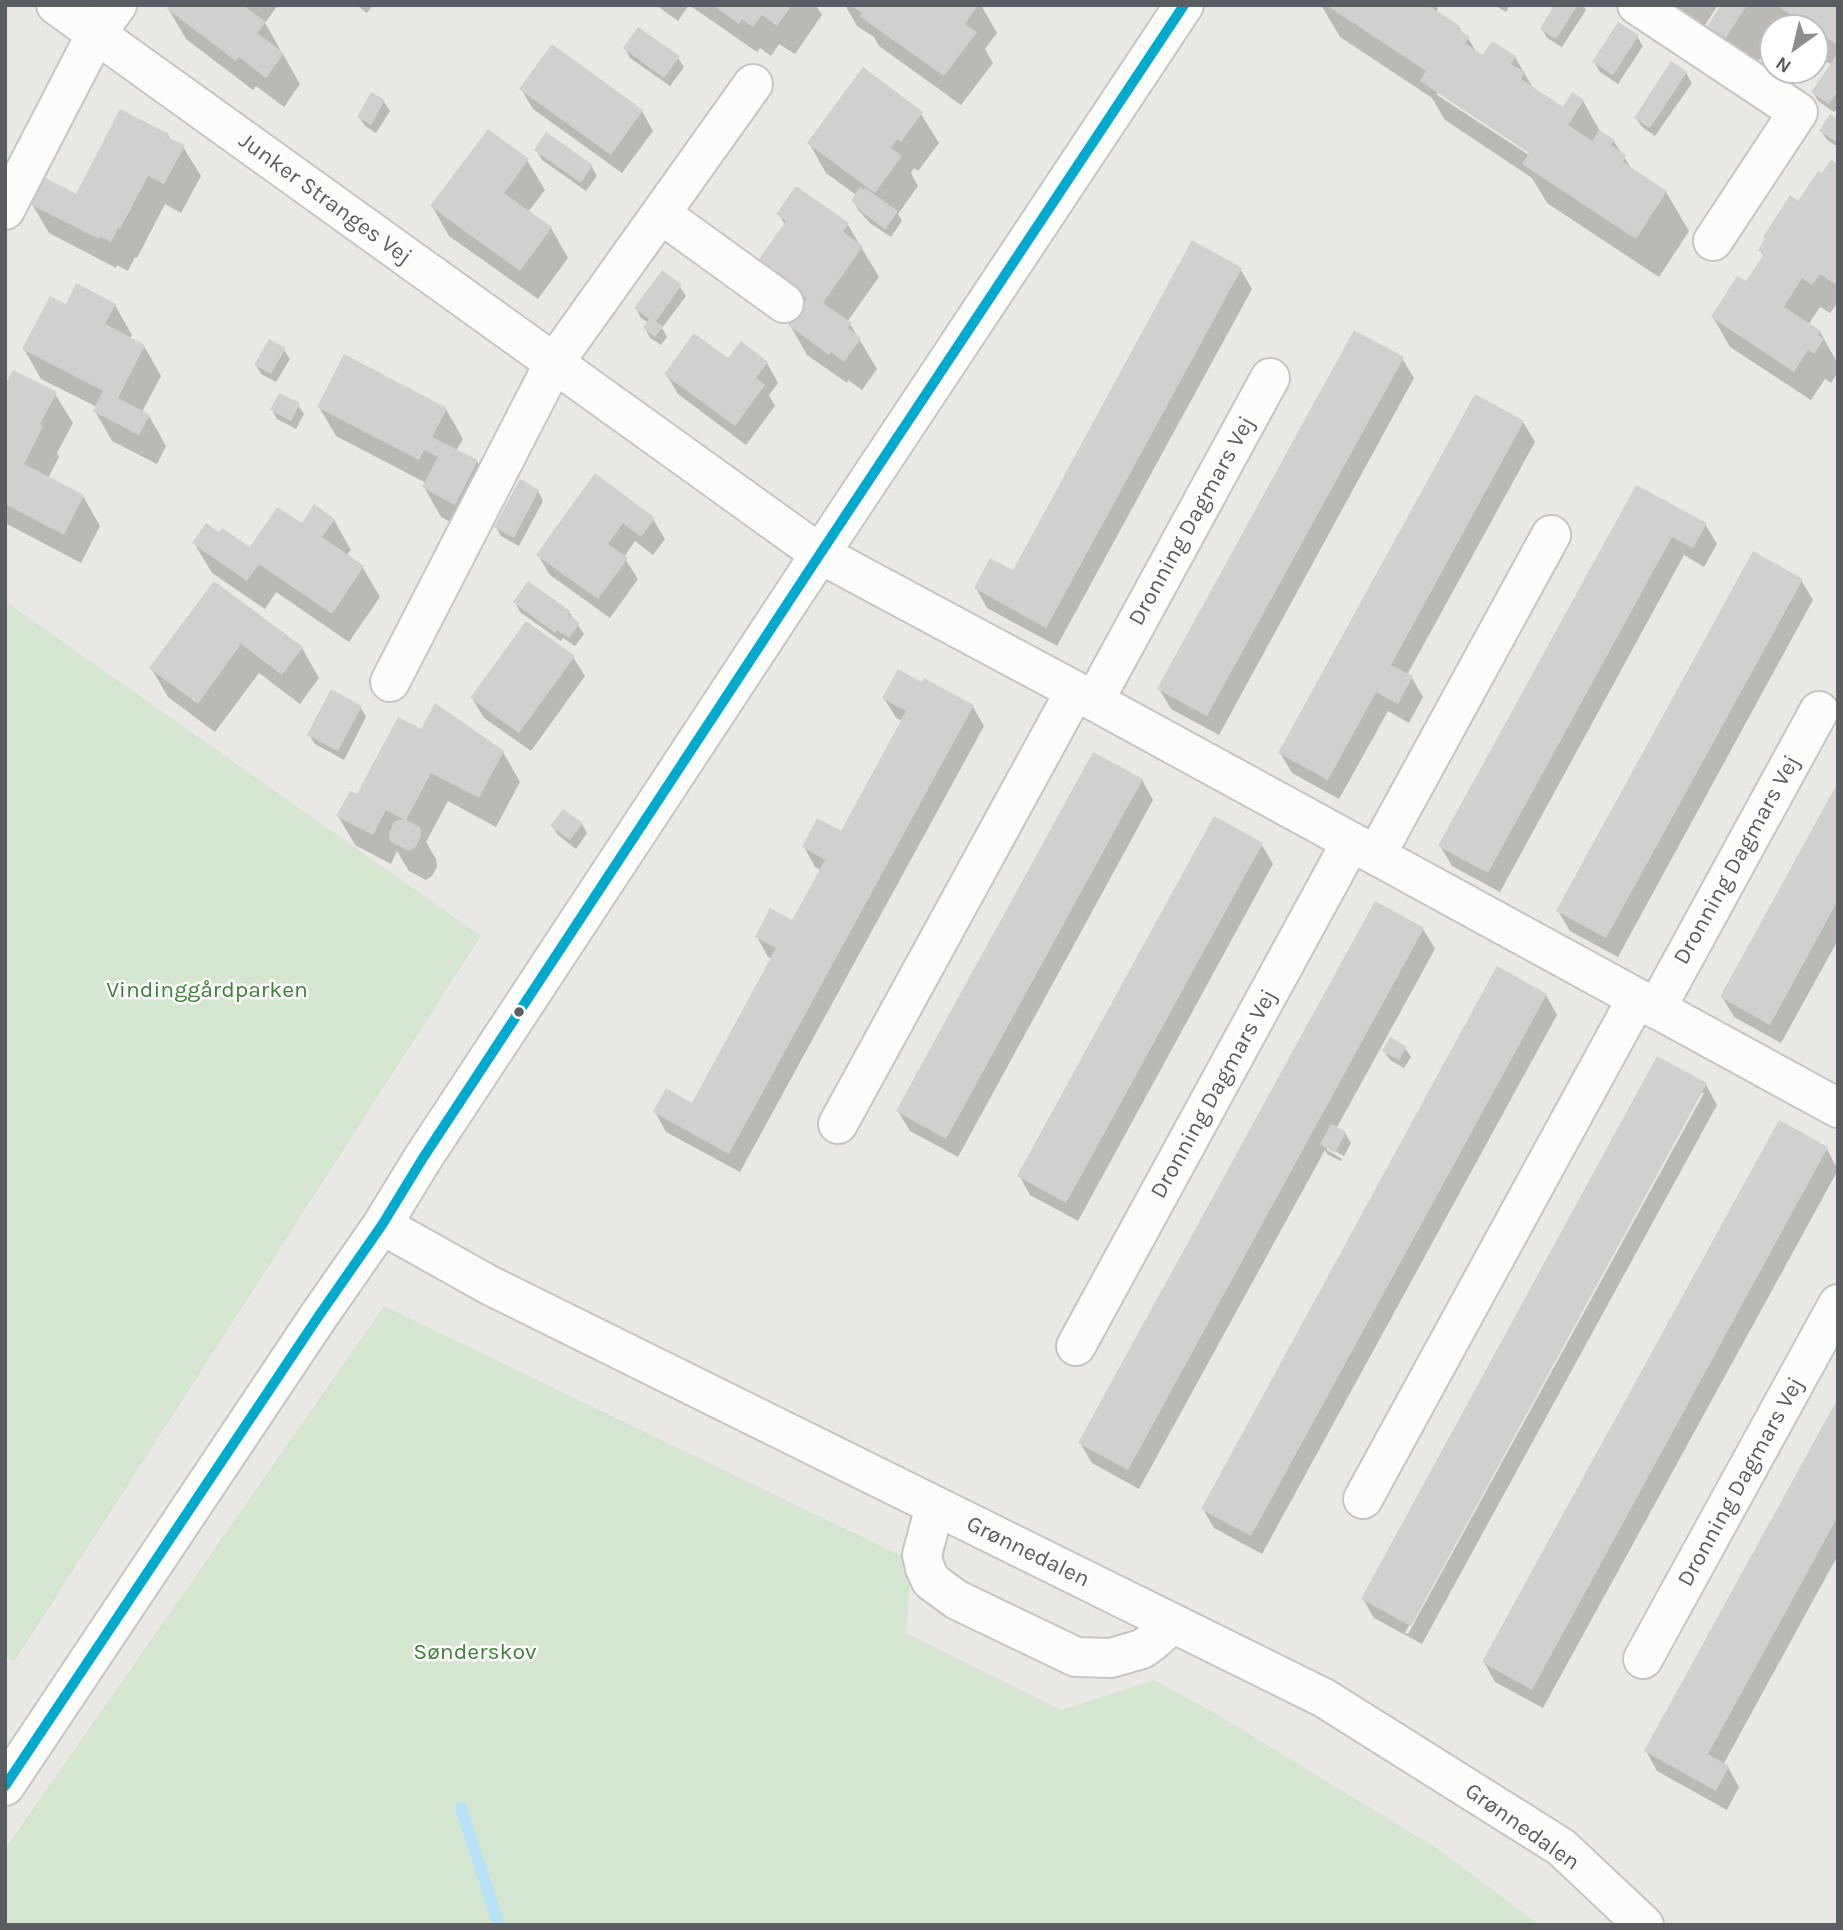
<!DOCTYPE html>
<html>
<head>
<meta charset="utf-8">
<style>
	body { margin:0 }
	#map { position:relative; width:1843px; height:1930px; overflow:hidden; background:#e9e8e4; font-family:Karla,sans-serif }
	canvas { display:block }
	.frame { position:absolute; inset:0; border:7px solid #5a5e62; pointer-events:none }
	.north { position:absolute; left:1759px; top:14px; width:70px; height:70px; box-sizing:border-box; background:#fff; border:2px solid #bdbfc0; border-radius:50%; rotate:214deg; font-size:19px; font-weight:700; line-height:28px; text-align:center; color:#5a5e62 }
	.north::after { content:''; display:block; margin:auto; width:24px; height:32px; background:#8c8e90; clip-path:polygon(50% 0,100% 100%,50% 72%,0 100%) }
</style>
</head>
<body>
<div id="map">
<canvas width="1843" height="1930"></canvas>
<div class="frame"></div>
<div class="north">N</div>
</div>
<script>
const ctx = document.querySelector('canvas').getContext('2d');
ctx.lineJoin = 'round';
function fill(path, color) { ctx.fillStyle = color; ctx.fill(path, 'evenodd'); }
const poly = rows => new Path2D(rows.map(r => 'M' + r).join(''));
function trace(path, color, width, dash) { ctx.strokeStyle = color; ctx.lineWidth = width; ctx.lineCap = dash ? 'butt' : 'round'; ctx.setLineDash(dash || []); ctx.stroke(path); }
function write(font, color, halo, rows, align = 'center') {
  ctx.font = font + ' Karla,sans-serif'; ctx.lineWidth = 5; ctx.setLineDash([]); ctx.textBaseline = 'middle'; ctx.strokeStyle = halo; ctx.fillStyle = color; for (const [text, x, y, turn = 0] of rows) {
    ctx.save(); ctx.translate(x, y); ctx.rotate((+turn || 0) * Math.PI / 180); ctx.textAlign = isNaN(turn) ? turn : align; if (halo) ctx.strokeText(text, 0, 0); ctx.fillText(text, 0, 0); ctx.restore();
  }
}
fill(poly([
	[5,601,481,936,14,1662,5,1656],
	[384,1306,912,1561,906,1633,1061,1710,1154,1680,1213,1712,1438,1849,1540,1925,5,1925,5,1849]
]), '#d4e6cf');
fill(poly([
	[172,5,278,5,265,23,300,84,284,107,256,86,253,90,186,39,169,10],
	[356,5,373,5,367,13],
	[656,5,689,5,678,21],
	[689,5,816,5,822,15,795,54,779,44,771,56,760,48,757,52],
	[845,5,981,5,997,33,985,49,993,63,961,105,879,46,874,37,857,26],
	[1321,5,1435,5,1438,9,1436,12,1459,27,1463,34,1468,38,1477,53,1484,57,1515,57,1534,90,1563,109,1573,94,1583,101,1601,133,1613,140,1633,171,1666,192,1689,231,1659,277,1547,203,1532,178,1445,120,1432,98,1340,37],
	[1437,90,1537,156,1535,159,1437,95],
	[1494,5,1510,5,1506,12],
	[1556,5,1583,5,1586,10,1562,47,1547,38,1542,29],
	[1662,5,1838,5,1838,107,1834,112,1818,101,1813,92,1832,65,1815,54,1815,28,1773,28,1773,38,1749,76,1732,65,1709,26,1722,8,1718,5,1695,41],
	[1637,36,1643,46,1618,84,1600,72,1594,62],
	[1773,46,1773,70,1790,70,1783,79,1769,70,1763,60],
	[625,48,678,58,684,67,670,86,630,58],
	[1672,64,1686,73,1692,83,1655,136,1642,127,1636,118],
	[521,89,642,111,653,131,622,173,533,109],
	[384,102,390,111,376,133,365,126,359,117],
	[921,114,939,143,918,171,914,168,911,173,918,186,898,214,902,221,891,237,870,223,858,210,853,200,856,195,826,173,809,143],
	[1838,121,1838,147,1827,140,1821,131],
	[168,135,171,140,183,147,201,176,181,213,165,204,137,258,135,257,128,271,117,265,116,268,49,233,32,204,77,196],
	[536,150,592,167,597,176,586,191,542,160],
	[527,160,545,190,528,212,551,228,568,258,538,299,449,236,432,206],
	[1838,167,1838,302,1830,313,1820,307,1808,325,1820,332,1837,362,1838,372,1831,383,1825,379,1811,400,1730,347,1713,317,1746,284,1764,257,1760,250,1823,175],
	[779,214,848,225,879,277,847,322,850,324,877,369,862,390,848,380,847,383,807,355,790,325,801,310,785,225],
	[1241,270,1252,289,1057,646,987,608,976,588,1013,572],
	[680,287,686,296,662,328,667,337,661,345,650,338,645,328,649,323,641,318,636,309],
	[115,305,132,335,130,339,144,346,161,376,142,412,149,416,166,446,157,464,112,441,95,411,97,407,41,379,24,349],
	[284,350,290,359,276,382,261,374,256,365],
	[1402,358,1414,378,1219,735,1171,709,1159,689],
	[729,361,767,363,778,383,769,395,775,406,746,445,678,394,666,374],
	[5,389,55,394,73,423,57,453,59,457,48,478,83,496,100,526,81,563,5,523],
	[298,405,304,414,296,429,277,419,272,410],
	[319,407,446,409,463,439,456,451,477,461,494,491,472,533,441,517,424,487,426,483,336,436],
	[1523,422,1535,442,1407,675,1412,678,1423,697,1409,723,1388,711,1339,799,1292,773,1280,753],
	[595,476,653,519,665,539,653,555,635,541,624,557,638,579,610,618,550,575,538,555],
	[1637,487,1705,524,1717,544,1704,567,1684,555,1500,892,1452,866,1440,846],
	[538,491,543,501,519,546,501,536,496,527],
	[334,520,351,550,346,556,363,568,380,597,349,642,276,592,265,609,212,573,194,543,250,549],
	[1801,580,1813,600,1618,957,1570,931,1558,911],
	[214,583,302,648,319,678,300,704,259,673,215,732,168,697,151,668],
	[515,602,569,612,584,634,575,646,563,638,561,641,520,612],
	[573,657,585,676,531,751,484,718,472,698],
	[884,698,973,707,984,726,740,1172,666,1132,655,1112,693,1105,773,959,768,957,757,937,792,923,821,870,815,867,804,847,841,833,903,721,896,718],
	[361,708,366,717,344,760,315,744,309,735],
	[422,732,503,752,520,782,496,827,448,801,426,842,436,859,437,867,432,876,426,880,409,871,397,851,391,864,355,845,338,816],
	[1142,780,1153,800,958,1157,910,1131,898,1111],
	[1838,786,1838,940,1781,1043,1734,1017,1722,997],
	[582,824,587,833,576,849,558,835,552,826],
	[1262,845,1273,864,1078,1221,1030,1195,1019,1175],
	[1423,929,1435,949,1336,1129,1345,1133,1351,1143,1344,1156,1327,1146,1327,1150,1342,1159,1341,1161,1327,1154,1325,1150,1139,1489,1092,1463,1080,1443],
	[1546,995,1557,1015,1262,1554,1214,1528,1203,1509],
	[1405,1048,1411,1057,1404,1068,1390,1060,1384,1051],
	[1658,1059,1706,1085,1717,1105,1422,1644,1374,1618,1363,1599],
	[1700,1093,1704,1093,1408,1634,1405,1633],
	[1827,1149,1838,1170,1543,1708,1495,1682,1484,1662],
	[1838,1401,1838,1555,1723,1765,1728,1767,1739,1787,1727,1810,1657,1771,1646,1751]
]), '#0003');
trace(poly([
	[461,1808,499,1925]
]), '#b7e2f5', 12);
fill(poly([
	[170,5,243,5,266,22,257,33,284,53,266,78,239,57,236,61,167,9],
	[713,5,792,5,777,26,762,15,753,27,742,19,739,24],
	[851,5,978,5,965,24,977,32,944,76,859,16,862,13],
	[1326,5,1428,5,1460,26,1458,29,1470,37,1465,43,1483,55,1492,41,1516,56,1511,64,1525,72,1521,79,1563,107,1572,92,1584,100,1568,125,1592,141,1599,130,1614,139,1611,145,1626,155,1623,162,1667,191,1636,239,1522,164,1529,153,1420,81,1426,71],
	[1554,5,1578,5,1556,39,1540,29],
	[1721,5,1747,5,1726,38,1707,26],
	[1776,5,1838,5,1838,45,1815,31,1815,28,1811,28],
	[1790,17,1806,28,1783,28],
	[1618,22,1639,35,1613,75,1592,62],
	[638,27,680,56,664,78,623,48],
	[1773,43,1773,68,1761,60],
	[552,44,643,110,611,155,519,89],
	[1838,53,1838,91,1829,104,1811,92],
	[1671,61,1687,72,1650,128,1634,118],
	[863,67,923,112,901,142,897,139,891,148,902,156,875,193,807,143],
	[371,92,385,100,371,125,357,117],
	[120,109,169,134,167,137,185,145,164,184,148,176,120,229,118,228,111,242,100,236,99,239,30,204,44,177,76,194],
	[1830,114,1838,119,1838,143,1819,131],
	[488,129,529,159,504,193,552,227,520,271,430,206],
	[546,132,593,165,581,183,534,150],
	[1831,160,1838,164,1838,286,1820,274,1812,285,1802,278,1784,307,1821,331,1818,335,1824,339,1814,354,1808,350,1794,372,1711,317,1737,276,1746,281,1764,254,1758,250,1765,238,1763,237,1790,195,1798,201,1818,171,1822,173],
	[796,186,849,223,843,232,863,246,823,303,852,323,848,328,861,338,844,362,831,352,829,355,788,325,807,299,757,262,786,221,776,214],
	[860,187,864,190,865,188,898,211,885,229,863,213,851,200],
	[1192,240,1242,268,1046,628,974,588,990,558,1013,570],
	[662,270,682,285,656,321,663,327,655,337,643,328,649,319,634,308],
	[76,283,116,304,105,324,145,345,118,398,150,415,139,435,93,411,103,391,22,349,50,296,66,304],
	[1354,330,1404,357,1207,716,1157,689],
	[694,333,728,358,741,341,768,362,756,378,765,385,735,426,664,374],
	[269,339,286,348,271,374,254,365],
	[344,354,447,408,432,437,478,460,455,505,422,487,438,457,424,450,419,460,317,407],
	[13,370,57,392,40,424,43,426,24,464,84,495,64,535,5,504,5,385],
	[279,393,300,403,291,421,270,410],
	[1475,394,1524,421,1391,665,1413,676,1398,704,1376,692,1328,780,1278,753],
	[595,473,655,518,641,537,623,523,608,544,628,558,598,599,536,555],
	[520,479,539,490,514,538,494,527],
	[1636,485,1707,523,1693,548,1672,537,1488,873,1438,846],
	[314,504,335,519,322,537,364,566,332,614,259,564,247,581,192,543,206,523,219,532,222,528,250,547,277,507,302,523],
	[1753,551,1803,579,1606,938,1556,911],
	[214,581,303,647,282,675,241,644,198,704,149,668],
	[528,581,570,611,568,614,580,623,569,638,557,630,555,633,513,602],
	[526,621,575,656,519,733,470,698],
	[898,669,922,682,924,678,974,705,729,1154,653,1112,666,1088,692,1103,776,948,755,937,770,908,792,920,825,860,802,847,817,818,841,831,906,711,882,698],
	[331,689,362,706,338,751,307,735],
	[435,703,504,751,479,798,431,773,406,820,420,827,421,836,416,847,408,851,390,841,389,833,394,822,403,819,386,810,373,835,336,816,350,791,357,794,398,717,421,729],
	[1093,752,1143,779,946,1139,896,1111],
	[1838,782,1838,900,1770,1025,1720,997],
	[563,809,583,823,570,840,550,826],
	[1214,816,1263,843,1066,1203,1017,1176],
	[1375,901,1424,928,1128,1470,1078,1443],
	[1497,966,1547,994,1251,1536,1201,1509],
	[1390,1037,1407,1047,1399,1060,1382,1051],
	[1657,1056,1707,1083,1411,1626,1361,1599],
	[1779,1120,1828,1147,1532,1690,1482,1662],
	[1331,1124,1346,1132,1335,1153,1320,1144],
	[1838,1398,1838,1516,1708,1754,1729,1766,1716,1791,1644,1751]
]), '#d1d0ce');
const minor = poly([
	[56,5,820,554,1094,701,1838,1108],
	[1637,5,1798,112,1713,241],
	[5,210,96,34,117,5],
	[661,214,784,303],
	[390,682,554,363,753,84],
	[1094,701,1270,378],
	[1376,855,1551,535],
	[1656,1009,1819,711],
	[838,1124,1075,691],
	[382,1225,489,1285,1324,1698,1561,1847,1644,1925],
	[1076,1346,1351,842],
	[1363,1499,1637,998],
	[935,1506,922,1555,925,1568,931,1581,957,1600,1076,1657,1111,1658,1142,1649,1152,1642,1172,1624],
	[1643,1659,1838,1304],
	[5,1786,318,1317,382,1225,423,1158,820,554,1184,5]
]);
trace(minor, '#c5c5c4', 42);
trace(minor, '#fcfcfb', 38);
trace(poly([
	[5,1786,318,1317,382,1225,423,1158,820,554,1184,5]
]), '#00a9ce', 10);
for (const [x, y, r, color] of [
	[519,1012,6,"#5a5e62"]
]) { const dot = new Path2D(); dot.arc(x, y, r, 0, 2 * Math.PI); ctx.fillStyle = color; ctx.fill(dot); trace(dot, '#fff', 2.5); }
write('23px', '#5a5e62', '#fff', [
	["Junker Stranges Vej",325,199,36],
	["Dronning Dagmars Vej",1192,521,-61],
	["Dronning Dagmars Vej",1737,860,-61],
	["Dronning Dagmars Vej",1214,1094,-61],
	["Dronning Dagmars Vej",1741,1482,-61],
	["Grønnedalen",1028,1552,26],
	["Grønnedalen",1522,1827,35]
]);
write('23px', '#3d8337', '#fff', [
	["Vindinggårdparken",207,990],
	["Sønderskov",475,1652]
]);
</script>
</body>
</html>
